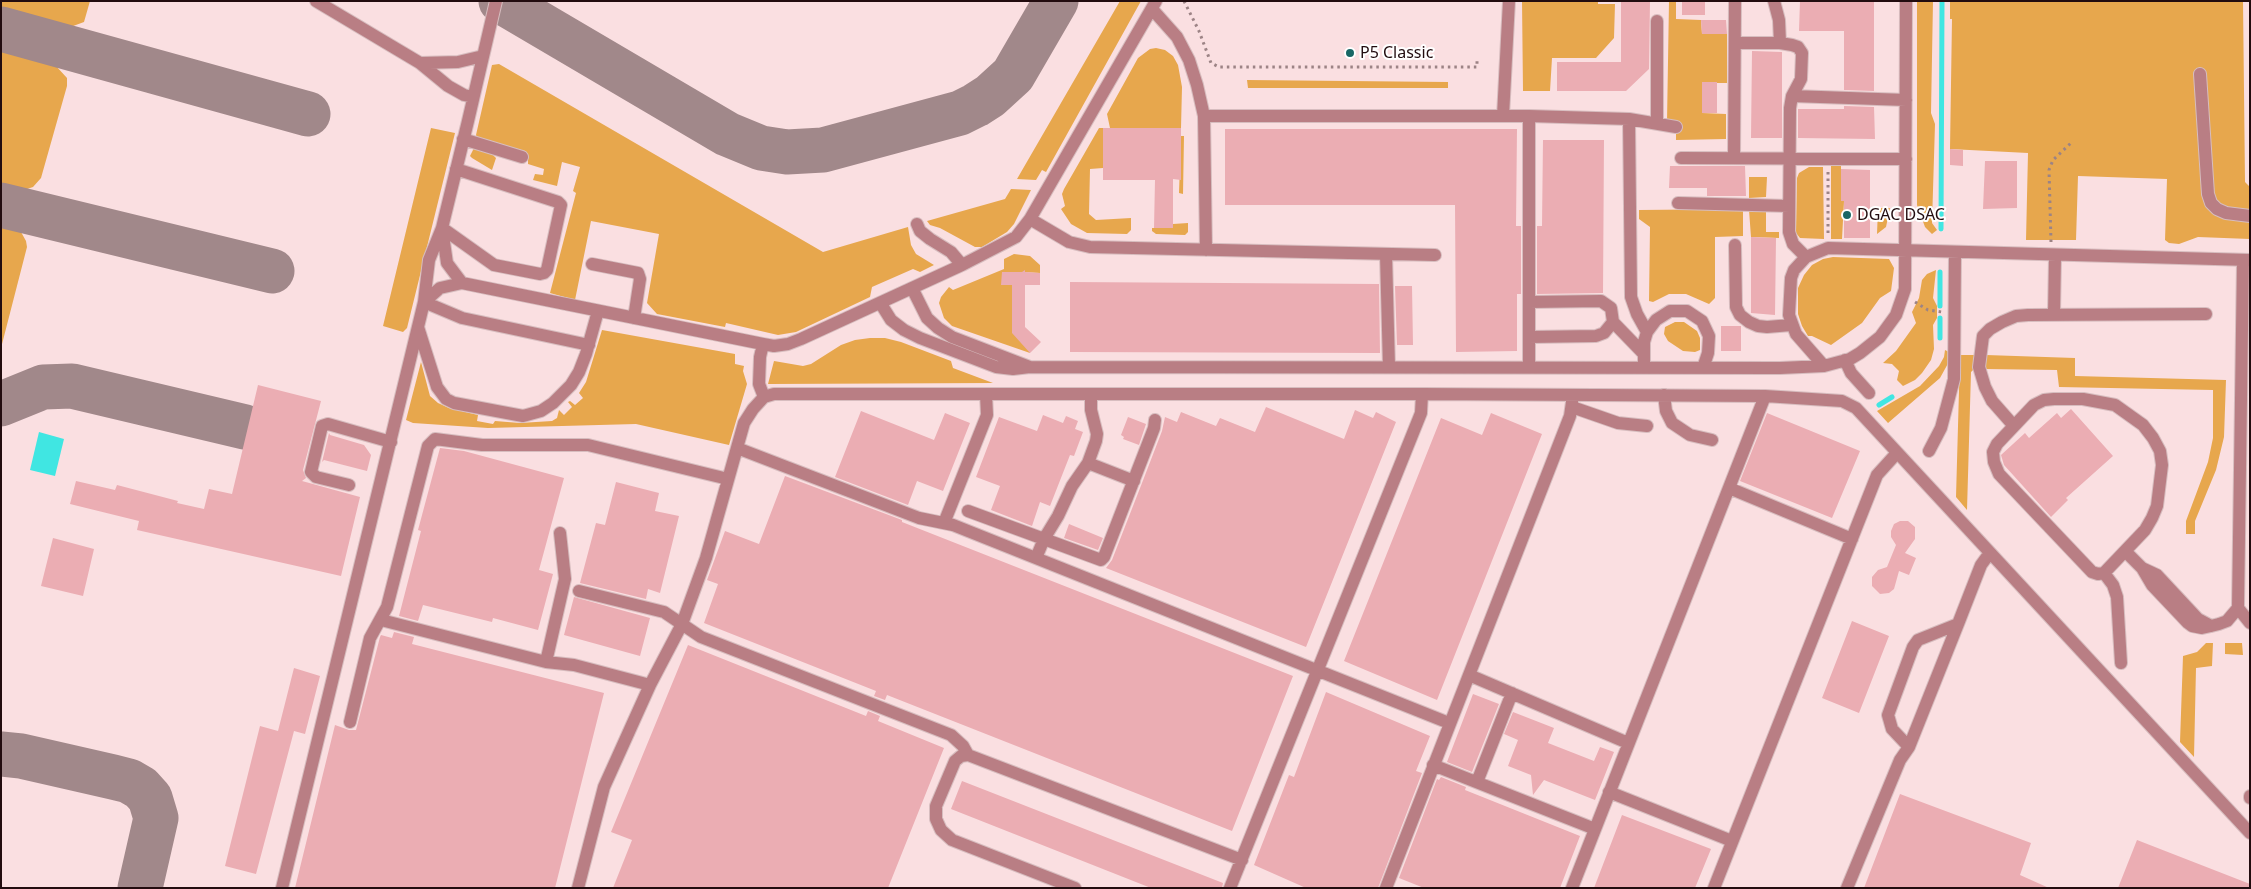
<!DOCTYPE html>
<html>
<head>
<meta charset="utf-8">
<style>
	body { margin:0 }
	#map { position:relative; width:2251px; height:889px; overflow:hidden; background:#fadfe1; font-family:"Noto Sans",sans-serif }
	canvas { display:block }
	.frame { position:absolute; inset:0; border:2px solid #220c0f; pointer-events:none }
</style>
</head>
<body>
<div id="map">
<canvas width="2251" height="889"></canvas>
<div class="frame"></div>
</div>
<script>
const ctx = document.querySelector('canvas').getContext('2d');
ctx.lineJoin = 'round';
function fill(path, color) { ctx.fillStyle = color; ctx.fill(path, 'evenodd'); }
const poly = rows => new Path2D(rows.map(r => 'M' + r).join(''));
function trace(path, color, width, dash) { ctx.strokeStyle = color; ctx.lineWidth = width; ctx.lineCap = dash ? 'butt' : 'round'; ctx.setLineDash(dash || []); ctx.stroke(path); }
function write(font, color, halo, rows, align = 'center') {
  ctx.font = font + ' "Noto Sans",sans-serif'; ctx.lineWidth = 4; ctx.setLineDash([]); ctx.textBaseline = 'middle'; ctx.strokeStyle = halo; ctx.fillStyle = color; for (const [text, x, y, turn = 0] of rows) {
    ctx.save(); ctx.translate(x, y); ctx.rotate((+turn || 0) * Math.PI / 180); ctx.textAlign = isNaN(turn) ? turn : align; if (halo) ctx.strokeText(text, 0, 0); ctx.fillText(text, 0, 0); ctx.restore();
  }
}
fill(poly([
	[1,1,90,1,84,22,65,29,1,10],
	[1120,1,1141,1,1046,172,1042,170,1036,180,1017,179],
	[1522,1,1598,1,1598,4,1615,4,1614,38,1596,58,1552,58,1550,91,1523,91],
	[1669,1,1676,1,1676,19,1701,20,1702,34,1727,34,1727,83,1702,83,1702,113,1726,114,1726,139,1676,140,1676,121,1667,122],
	[1917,1,1933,1,1931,113,1935,124,1932,223,1937,230,1932,234,1925,227,1917,205],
	[1950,1,2243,1,2245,182,2250,187,2250,239,2198,237,2179,244,2169,243,2165,240,2167,179,2078,176,2076,240,2026,240,2028,153,1950,149,1952,19,1950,19],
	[1156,48,1165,50,1173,56,1178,65,1182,87,1181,128,1110,128,1107,114,1138,58,1150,49],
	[1,50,56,66,67,78,67,86,41,178,33,187,27,189,1,185],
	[499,64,823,252,908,227,911,245,916,254,934,265,920,272,913,269,872,287,870,297,796,332,778,335,726,323,725,327,657,314,647,303,659,234,591,221,575,300,550,293,576,193,573,191,580,167,562,162,557,186,533,180,535,174,543,175,544,169,528,164,528,155,525,151,477,138,476,135,492,65],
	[1247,80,1448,82,1448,88,1248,88],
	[431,128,455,133,407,328,403,332,383,326],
	[1099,128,1103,128,1103,168,1090,169,1089,214,1096,220,1131,218,1131,230,1127,234,1087,233,1071,224,1061,209,1065,206,1062,194,1064,189],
	[1181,136,1184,136,1183,194,1179,193],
	[474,148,493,155,496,158,492,170,472,158,470,156],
	[1831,166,1841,166,1841,201,1844,201,1842,239,1831,239],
	[1809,167,1823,167,1824,239,1800,238,1796,233,1797,178,1799,173],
	[1749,177,1767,177,1766,197,1749,198],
	[1011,189,1031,190,1014,224,1007,232,982,247,975,247,940,228,930,225,927,221,1005,199],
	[1878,208,1890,208,1886,227,1877,234],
	[1743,209,1743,236,1715,237,1715,298,1709,304,1686,294,1669,294,1653,302,1649,301,1650,227,1639,219,1639,210],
	[1749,210,1766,210,1766,232,1779,232,1779,238,1751,237],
	[1188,223,1188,232,1185,235,1156,234,1152,231,1152,228,1173,228,1173,224],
	[1,224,16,228,21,232,26,241,27,247,1,348],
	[1014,254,1030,256,1040,265,1040,273,1022,272,1012,282,1030,353,952,326,944,318,939,303,941,297,949,287,953,290,1004,269,1004,259],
	[1833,257,1889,259,1894,268,1891,291,1880,298,1862,323,1831,345,1812,336,1808,336,1802,326,1798,314,1798,288,1804,275,1812,265,1823,259],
	[1936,270,1933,298,1937,306,1937,318,1933,325,1934,349,1931,360,1922,373,1915,380,1903,386,1897,380,1899,371,1892,364,1883,363,1896,351,1916,323,1912,312,1919,298,1922,280,1927,274],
	[1675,322,1684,322,1697,331,1700,338,1700,350,1695,352,1683,351,1668,341,1664,334,1665,327],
	[602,330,735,354,735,364,744,366,743,371,747,384,729,445,636,424,488,428,413,423,406,420,421,362,430,396,438,403,449,408,478,415,477,421,493,424,495,421,520,423,552,421,557,418,559,410,564,415,572,407,568,402,570,401,575,405,583,398,579,393,586,382],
	[870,338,885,338,901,342,951,361,953,368,993,383,768,384,774,361,803,366,811,364,841,345,855,340],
	[1945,350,1949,352,1951,358,1940,378,1888,423,1877,411,1920,386,1939,366,1944,357],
	[1960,355,1975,355,1974,369,1971,372,1967,510,1956,497],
	[1986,355,2075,358,2075,376,2226,380,2224,437,2216,470,2195,521,2195,534,2186,534,2186,521,2208,462,2213,438,2213,390,2059,387,2057,370,1985,369],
	[2206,643,2213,643,2212,666,2196,668,2194,757,2180,742,2183,656,2197,652],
	[2225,643,2242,643,2243,655,2225,654]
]), '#e7a74d');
fill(poly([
	[39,432,64,439,55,476,30,470]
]), '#40e6e2');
trace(poly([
	[1941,229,1942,1],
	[1940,306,1940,272],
	[1940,338,1940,318],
	[1879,405,1892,397]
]), '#40e6e2', 5);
trace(poly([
	[501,1,727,134,761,148,787,152,823,150,960,113,976,105,990,96,1013,75,1056,1],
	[1,29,308,114],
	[1,205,272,271],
	[1,404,43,387,72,386,245,427],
	[1,754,21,756,113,777,129,781,141,788,150,798,156,818,140,888]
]), '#a1888a', 45);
fill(poly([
	[1621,1,1650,1,1649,69,1626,91,1557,91,1557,62,1621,62],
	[1682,1,1705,1,1705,15,1682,15],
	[1800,1,1874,1,1874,91,1844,90,1844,31,1799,31],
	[1701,20,1726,20,1727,34,1702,34],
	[1752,51,1782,52,1782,138,1751,138],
	[1702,82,1717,82,1717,113,1702,113],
	[1844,106,1874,107,1875,139,1798,138,1798,109,1844,109],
	[1103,128,1181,128,1181,180,1173,179,1173,228,1154,228,1155,180,1103,180],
	[1225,129,1517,129,1516,226,1521,226,1521,294,1517,294,1517,351,1456,352,1455,205,1225,205],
	[1543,140,1604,140,1603,293,1537,294,1537,226,1542,226],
	[1950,149,1963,150,1963,166,1950,165],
	[1985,161,2017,161,2017,208,1983,209],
	[1670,166,1745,166,1746,196,1707,196,1707,188,1669,188],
	[1841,169,1870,170,1870,238,1844,238,1844,201,1841,201],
	[1751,237,1776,238,1775,315,1751,313],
	[1025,270,1025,272,1040,273,1040,285,1025,285,1025,327,1041,342,1030,353,1012,333,1012,285,1001,285,1002,272,1022,272],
	[1070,282,1379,284,1380,353,1070,352],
	[1395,286,1412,286,1413,345,1397,345],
	[1721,326,1741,326,1741,351,1721,351],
	[258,385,321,401,303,470,306,478,302,481,360,497,341,576,137,530,139,521,70,504,76,481,115,490,117,485,178,501,177,503,204,509,209,489,232,494],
	[1266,407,1344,439,1355,410,1373,418,1376,412,1396,422,1306,647,1106,568,1112,560,1142,483,1162,431,1165,417,1177,422,1181,412,1216,426,1220,418,1255,432],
	[2071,409,2113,456,2066,498,2068,500,2051,517,2004,465,2001,455,2025,433,2029,438,2057,413,2061,418],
	[861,411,934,440,945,413,970,423,943,491,917,481,908,505,835,477],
	[1491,413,1542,434,1437,700,1344,661,1441,418,1482,435],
	[1767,413,1860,451,1832,518,1740,481],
	[1043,415,1063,423,1066,416,1078,421,1075,429,1083,432,1074,456,1070,455,1050,506,1040,502,1032,526,991,510,1000,486,976,477,999,417,1037,431],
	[1128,417,1146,424,1139,445,1123,439,1124,437,1121,435],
	[329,433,330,435,364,445,371,455,367,471,324,460,322,462],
	[440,448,464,451,564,478,539,570,553,574,538,630,493,618,492,622,423,605,418,621,399,616,421,531,418,530],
	[785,476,902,520,902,522,1293,676,1232,831,887,695,885,700,874,696,876,691,704,623,718,584,707,580,725,531,759,544],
	[616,482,659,493,655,511,679,516,660,593,648,589,646,599,580,583,596,523,605,525],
	[1900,521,1908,521,1915,527,1915,539,1905,553,1916,558,1909,575,1899,571,1894,589,1889,593,1880,594,1872,586,1872,577,1878,570,1887,567,1896,545,1891,537,1891,531,1894,524],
	[1069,524,1103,538,1098,550,1064,538],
	[53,538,94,549,83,596,41,586],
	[574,597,650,618,640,656,564,635],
	[1852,621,1889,636,1859,713,1822,698],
	[394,632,414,637,412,644,604,693,555,888,295,888,335,725,349,730,356,730,380,637,381,635,392,638],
	[688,645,866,716,868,711,880,716,878,721,944,748,888,888,613,888,632,840,611,832],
	[294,668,320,676,305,734,294,731,256,874,225,866,260,726,278,731],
	[1326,692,1430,736,1416,771,1422,773,1378,888,1306,888,1254,865,1289,775,1294,777],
	[1473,694,1499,704,1472,772,1447,762],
	[1513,712,1554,728,1548,743,1594,761,1600,747,1614,752,1595,800,1544,780,1533,795,1531,775,1508,766,1518,740,1504,734],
	[1441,777,1466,787,1465,790,1580,836,1560,888,1424,888,1399,878,1437,779,1439,780],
	[962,781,1223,883,1222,888,1151,888,951,809],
	[1900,794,2031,843,2020,875,2049,888,1864,888],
	[1622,815,1711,849,1695,888,1594,888],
	[2137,840,2250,884,2250,888,2118,888]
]), '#ebadb3');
const minor = poly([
	[316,1,420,63],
	[1774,1,1779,20,1780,43,1792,45,1798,47,1802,53,1801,79,1792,96,1790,108,1789,232,1793,244,1806,257],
	[1152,9,1177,37,1189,60,1197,85,1204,116,1206,250],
	[1736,43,1780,43],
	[2200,74,2208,194,2211,203,2217,209,2226,213,2250,216],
	[1792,96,1906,100],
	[473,97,464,95,448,86,420,63,458,62,483,56],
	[1204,116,1529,116,1629,119,1676,127],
	[1503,116,1509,1],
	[1529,116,1529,337,1596,336,1604,333,1613,322,1611,308,1601,301,1529,302],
	[1629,119,1631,297,1637,314,1647,332],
	[1657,124,1657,21],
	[463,139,522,157],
	[1681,158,1906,159],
	[1734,158,1735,1],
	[456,169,558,202,561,205,547,270,544,273,540,274,494,265,442,228,468,121,496,1],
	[1678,203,1789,206],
	[1030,219,1069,242,1090,247,1435,255],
	[917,224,920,231,930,239,951,252,962,265],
	[1735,245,1736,307,1740,315,1749,322,1758,326,1767,327,1791,325],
	[1386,254,1389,367],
	[592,264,638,273,640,279,634,318],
	[462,283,447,263,442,228,429,260,424,302,462,318,589,345],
	[881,304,891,320,904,330,920,338,996,367,1013,369,1030,367,952,337,938,328,927,318,912,288],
	[2054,315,2055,256],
	[1613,322,1643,353],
	[418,327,437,387,446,399,454,403,523,416,541,411,553,403,571,385,579,372,586,354,598,311],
	[1529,337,1529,367],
	[763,344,760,357,759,384,764,397],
	[1845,360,1851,373,1869,393],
	[1824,366,1796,334,1789,315,1791,278,1794,270,1806,257,1828,248,2250,260],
	[1030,367,1780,368,1824,366,1850,359,1860,353,1880,337,1896,315,1905,289,1906,1],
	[1644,367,1644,342,1647,332,1656,320,1670,311,1687,311,1702,321,1709,336,1708,353,1703,368],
	[1422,394,1765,396,1842,401,1856,408,2250,833],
	[1664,395,1666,411,1672,423,1690,435,1712,440],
	[2054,399,2083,399,2115,405,2143,425,2153,438,2160,451,2162,465,2157,506,2152,518,2145,530,2104,573,2098,574,2092,572,1999,474,1994,462,1993,452,1997,444,2034,405,2044,400,2054,399],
	[1572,407,1618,423,1647,426],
	[2014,426,1992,401,1985,387,1979,367,1983,336,1990,329,2002,322,2016,316,2028,315,2206,314],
	[737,448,919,518,953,525,1449,723],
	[1929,451,1941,428,1954,379,1955,252],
	[1088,463,1134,481],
	[349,485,316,477,311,472,322,426,328,424,391,442],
	[1729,488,1852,539],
	[968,511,1101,560,1104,557,1154,428,1155,420],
	[944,523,987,415,986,394],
	[2125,551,2142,568],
	[1036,558,1044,539,1058,516,1072,486,1088,463,1096,441,1097,434,1091,410,1091,394],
	[2104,573,2113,585,2117,597,2121,663],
	[579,591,664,612,701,637,951,735,963,746,968,755],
	[2238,608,2250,623],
	[381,620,546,662,574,665,650,685],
	[2211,626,2198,619,2157,575,2142,568,2152,585,2188,623,2192,626,2202,628,2211,626,2219,624,2227,621,2238,608,2243,260],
	[546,662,565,579,560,533],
	[1469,675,1628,743],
	[350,722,370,638,387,607,428,446,435,439,482,445,588,445,728,479],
	[1909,747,1958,624],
	[1433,765,1595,829],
	[1477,782,1512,693],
	[1609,792,1732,841],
	[2250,796,2250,798],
	[282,888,424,302,440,288,462,283,763,344,774,346,788,344,801,339,962,265,1016,237,1030,219,1156,1],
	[578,888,604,787,650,685,682,624,706,558,744,423,753,409,764,397,774,394,1422,394,1421,413,1230,888],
	[1075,888,952,840,941,830,936,819,936,806,955,761,961,756,968,755,1242,860],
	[1386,888,1570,416,1573,395],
	[1572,888,1765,396],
	[1714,888,1877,475,1896,454],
	[1847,888,1900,760,1909,747,1892,729,1888,715,1913,647,1918,640,1958,624,1981,565,1989,554]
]);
trace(minor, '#d7bdbf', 14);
trace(poly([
	[1184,1,1199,31,1211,63,1219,67,1477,67,1477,59],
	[1828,172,1828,236],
	[2051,242,2049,170,2053,160,2071,143],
	[1915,302,1928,310,1942,312]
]), '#9c8385', 3, [2.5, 4]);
trace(minor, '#b97e84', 12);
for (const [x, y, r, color] of [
	[1350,53,5,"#196765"],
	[1847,215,5,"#196765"]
]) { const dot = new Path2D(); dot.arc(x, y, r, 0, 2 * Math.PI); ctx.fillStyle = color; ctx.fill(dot); trace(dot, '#fff', 2); }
write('16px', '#220c0f', '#fff', [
	["P5 Classic",1360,53],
	["DGAC DSAC",1857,215]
], 'left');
</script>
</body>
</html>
